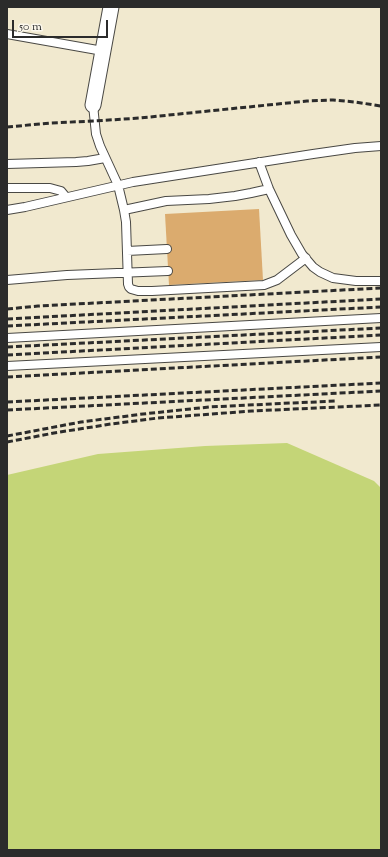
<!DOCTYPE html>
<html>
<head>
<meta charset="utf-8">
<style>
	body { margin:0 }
	#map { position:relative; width:388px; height:857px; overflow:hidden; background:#f1e9cf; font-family:"Sorts Mill Goudy",serif }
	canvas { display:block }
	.frame { position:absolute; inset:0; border:8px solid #2b2b2b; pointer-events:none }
	.scale { position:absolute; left:12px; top:20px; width:96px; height:18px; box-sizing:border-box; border:2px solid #2b2b2b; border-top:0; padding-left:5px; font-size:12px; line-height:14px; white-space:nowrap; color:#2b2b2b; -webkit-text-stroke:3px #fbf7ec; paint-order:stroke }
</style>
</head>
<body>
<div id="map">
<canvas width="388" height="857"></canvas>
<div class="frame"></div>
<div class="scale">50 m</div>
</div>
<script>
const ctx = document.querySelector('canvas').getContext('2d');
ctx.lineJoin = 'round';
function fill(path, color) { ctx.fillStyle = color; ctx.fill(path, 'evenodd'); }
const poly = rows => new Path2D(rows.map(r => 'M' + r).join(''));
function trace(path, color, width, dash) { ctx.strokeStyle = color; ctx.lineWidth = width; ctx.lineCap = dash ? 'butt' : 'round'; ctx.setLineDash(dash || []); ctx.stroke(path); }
fill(poly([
	[287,443,374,481,381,488,381,850,7,850,7,475,98,454,205,446]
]), '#c4d577');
fill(poly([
	[259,209,263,280,169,285,165,214]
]), '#dbab6e');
const service = poly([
	[7,34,103,51],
	[93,105,96,134,100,146,118,185,124,210,126,222,128,284,129,287,131,289,138,291,152,291,264,285,277,280,306,258],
	[259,162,269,189,291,235,302,254,313,267,320,272,333,278,356,281,381,281],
	[7,164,76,162,88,161,105,158],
	[7,188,50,188,61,191,66,197],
	[7,210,25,207,133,182,313,154,355,148,381,146],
	[124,210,166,201,209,199,235,196,251,193,269,189],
	[127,251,167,249],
	[7,280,67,275,168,271],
	[7,338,381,318],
	[7,366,381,347]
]);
const minor = poly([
	[93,105,111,7]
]);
trace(service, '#494844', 10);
trace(minor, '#494844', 17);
trace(service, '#fff', 8);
trace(minor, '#fff', 15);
trace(poly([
	[7,127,51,123,94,121,140,118,307,101,333,100,355,102,381,106],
	[7,309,38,306,381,288],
	[7,319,381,299],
	[7,326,381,307],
	[7,347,381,328],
	[7,355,381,335],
	[7,377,381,357],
	[7,402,381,383],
	[7,410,381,391],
	[7,436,81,422,143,414,209,407,291,403,337,401],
	[7,442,54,433,111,424,158,418,252,411,381,405]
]), '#2b2b2b', 3, [6, 3]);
</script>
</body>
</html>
